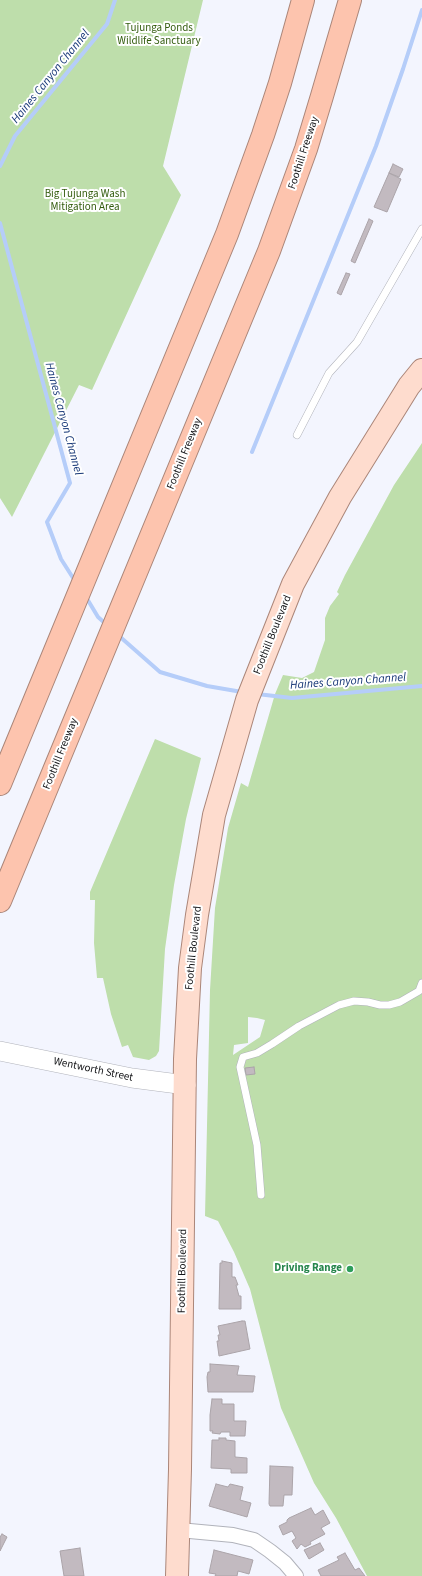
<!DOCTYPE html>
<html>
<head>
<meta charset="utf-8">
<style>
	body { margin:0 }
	canvas { display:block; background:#f3f5fe }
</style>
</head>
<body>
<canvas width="422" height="1576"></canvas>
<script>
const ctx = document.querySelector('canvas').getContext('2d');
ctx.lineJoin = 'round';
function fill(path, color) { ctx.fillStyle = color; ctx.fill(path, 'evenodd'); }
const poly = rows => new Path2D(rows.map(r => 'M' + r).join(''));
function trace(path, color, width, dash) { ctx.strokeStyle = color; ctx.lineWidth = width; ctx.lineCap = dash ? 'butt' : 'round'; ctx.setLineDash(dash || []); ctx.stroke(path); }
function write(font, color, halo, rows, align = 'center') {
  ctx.font = font + ' "Source Sans 3",sans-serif'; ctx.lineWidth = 4; ctx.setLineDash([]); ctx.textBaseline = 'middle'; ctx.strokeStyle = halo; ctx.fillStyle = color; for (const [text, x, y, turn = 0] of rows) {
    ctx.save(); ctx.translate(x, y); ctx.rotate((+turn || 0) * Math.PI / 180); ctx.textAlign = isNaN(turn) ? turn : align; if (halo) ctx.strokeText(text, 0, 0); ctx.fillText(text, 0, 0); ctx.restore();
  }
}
fill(poly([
	[0,0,203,0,163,166,181,195,92,390,79,385,12,517,0,498],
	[422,443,422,1576,367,1576,336,1518,314,1483,281,1408,250,1289,234,1252,218,1221,205,1216,210,990,215,908,228,828,241,783,248,787,275,694,283,675,302,678,314,672,325,640,325,618,330,606,339,594,337,592,345,575,394,485],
	[248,1017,257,1018,265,1020,260,1037,233,1055,234,1045,248,1043],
	[155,739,201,758,186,819,174,885,165,949,159,1051,156,1056,149,1060,133,1057,128,1045,122,1047,111,1014,103,978,97,978,94,943,95,900,90,900,90,892]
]), '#bedeab');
trace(poly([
	[0,166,15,136,107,24,115,0],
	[0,223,70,483,47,522,61,559,75,581],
	[252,452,376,146,403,69,422,10],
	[86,597,98,617,107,625],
	[118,635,160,672,207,686,242,692],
	[257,694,292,698,422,686]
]), '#b5cdf9', 4);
const building = poly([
	[393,164,403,169,399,177,389,173,393,164],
	[389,173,401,179,387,212,374,207,389,173],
	[369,219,373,221,355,263,351,261,369,219],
	[346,273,350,274,341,295,337,293,346,273],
	[254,1067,255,1074,246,1075,245,1068,254,1067],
	[222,1261,232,1263,232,1277,235,1277,238,1285,236,1285,239,1296,241,1296,241,1309,219,1309,220,1263,222,1263,222,1261],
	[242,1321,245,1321,250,1349,219,1356,217,1341,219,1341,218,1335,220,1335,218,1326,242,1321],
	[210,1364,239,1366,237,1375,255,1376,253,1392,208,1392,207,1377,208,1372,210,1372,210,1364],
	[212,1399,222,1399,222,1404,234,1404,234,1421,246,1421,245,1436,230,1436,230,1432,221,1432,220,1434,212,1433,213,1431,210,1431,210,1415,212,1399],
	[219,1438,226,1438,226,1440,235,1441,235,1457,247,1458,247,1473,231,1473,231,1469,211,1468,212,1440,219,1440,219,1438],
	[270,1466,293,1467,292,1495,284,1495,283,1506,270,1506,269,1504,270,1466],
	[216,1484,228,1487,230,1484,243,1487,240,1500,251,1503,247,1517,209,1506,216,1484],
	[311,1508,315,1515,323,1510,330,1523,321,1528,325,1534,310,1542,311,1544,305,1547,301,1544,297,1549,292,1541,296,1538,292,1531,283,1535,279,1526,287,1522,287,1520,289,1518,311,1508],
	[2,1534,7,1537,0,1551,0,1537,2,1534],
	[320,1543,324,1550,309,1559,304,1550,320,1543],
	[80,1548,84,1576,64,1576,60,1551,80,1548],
	[214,1550,253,1560,249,1574,238,1571,237,1576,215,1576,216,1574,209,1573,214,1550],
	[345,1553,355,1570,359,1568,365,1576,321,1576,318,1570,339,1560,337,1557,345,1553]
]);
fill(building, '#c2bac0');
trace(building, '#aba4a9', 1);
const lane = poly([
	[297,435,329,373,357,342,422,229],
	[261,1195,257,1145,240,1067,243,1057,257,1053,272,1044,299,1026,339,1005,354,1001,368,1002,380,1005,389,1005,400,1002,419,991,422,983]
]);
const street = poly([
	[179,1530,233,1535,254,1540,270,1551,285,1563,296,1576]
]);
const secondary = poly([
	[0,1051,132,1078,186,1085]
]);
const primary = poly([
	[177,1576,180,1469,185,1059,190,968,197,915,214,815,247,700,293,584,340,497,409,386,422,370]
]);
const highway = poly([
	[0,784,227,234,263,135,280,83,303,0],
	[0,901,269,251,306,149,322,96,350,0]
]);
trace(lane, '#b1b3bb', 8);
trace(street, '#b1b3bb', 16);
trace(secondary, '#b1b3bb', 20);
trace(primary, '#ab8679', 24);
trace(highway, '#ab8679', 24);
trace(lane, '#fff', 7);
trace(street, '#fff', 14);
trace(secondary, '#fff', 19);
trace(primary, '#fedcce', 22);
trace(highway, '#fdc4ae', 22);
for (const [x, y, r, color] of [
	[350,1269,4,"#2e9e5b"]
]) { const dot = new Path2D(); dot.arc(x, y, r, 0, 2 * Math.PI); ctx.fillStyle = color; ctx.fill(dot); trace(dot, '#fff', 1.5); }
write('11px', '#335c0e', '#fff', [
	["Tujunga Ponds",159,29],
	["Wildlife Sanctuary",159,42],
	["Big Tujunga Wash",85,195],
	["Mitigation Area",85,208]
]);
write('11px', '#131417', '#fff', [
	["Foothill Freeway",304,153,-72],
	["Foothill Freeway",185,454,-68],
	["Foothill Boulevard",273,635,-68],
	["Foothill Freeway",61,754,-68],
	["Foothill Boulevard",194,948,-84],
	["Wentworth Street",93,1070,12],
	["Foothill Boulevard",183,1271,-89]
]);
write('bold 11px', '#27864d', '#fff', [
	["Driving Range",342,1269]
], 'right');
write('italic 12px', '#193978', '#fff', [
	["Haines Canyon Channel",51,77,-51],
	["Haines Canyon Channel",63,419,75],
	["Haines Canyon Channel",348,682,-4]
]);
</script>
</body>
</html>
